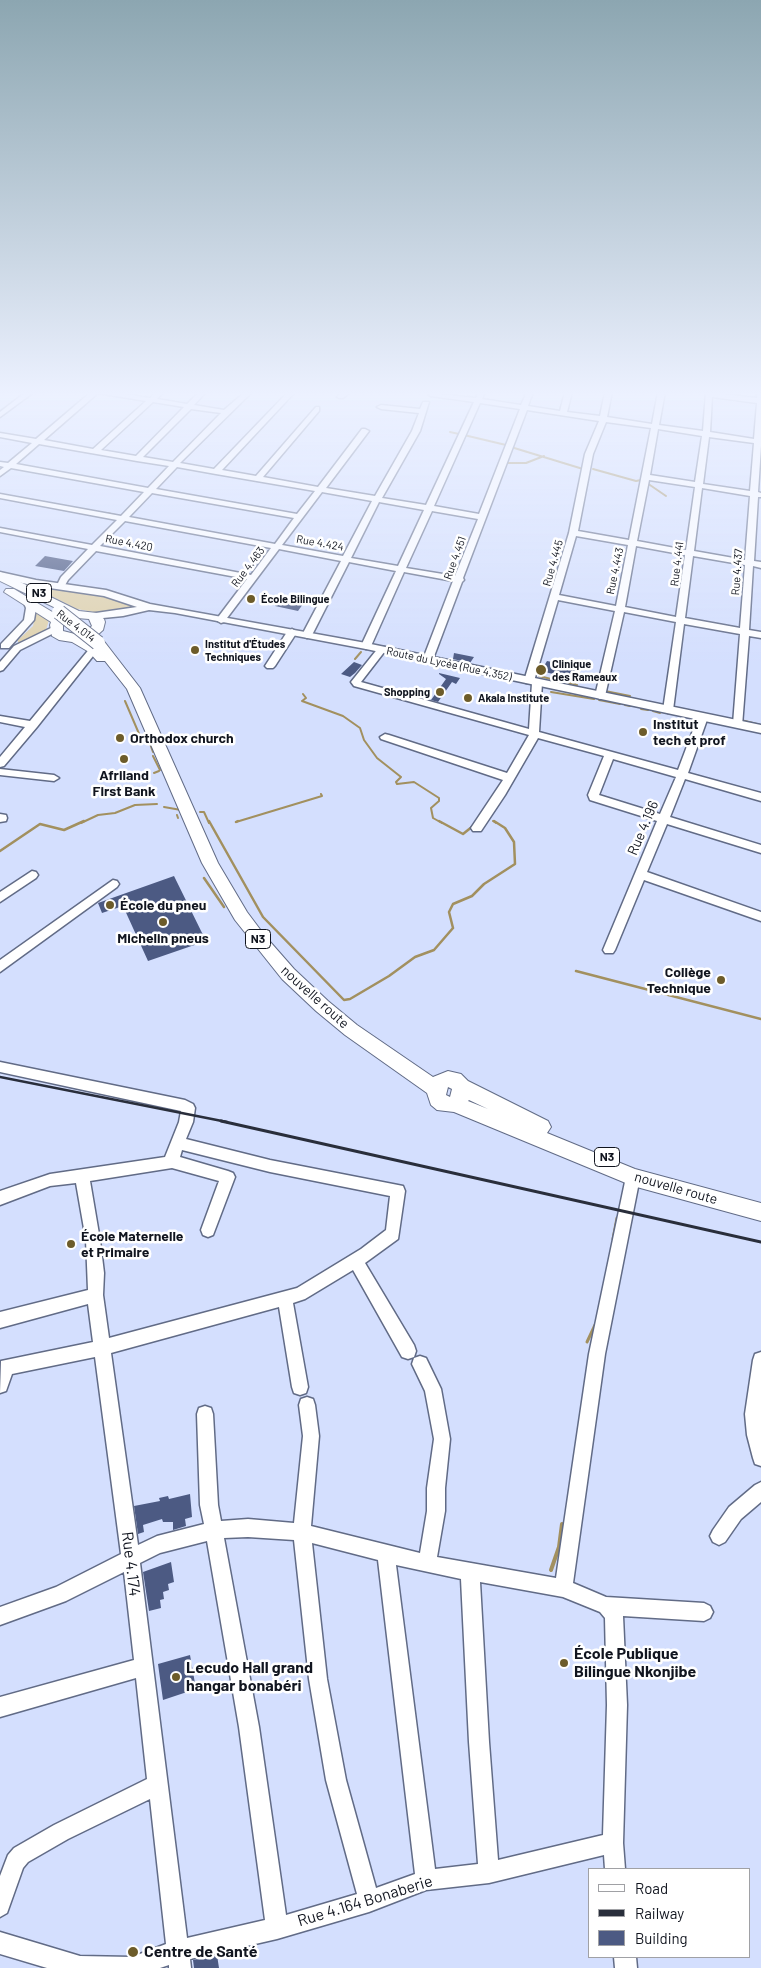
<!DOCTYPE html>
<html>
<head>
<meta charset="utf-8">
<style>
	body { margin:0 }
	#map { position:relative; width:761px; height:1968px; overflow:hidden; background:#d4dffe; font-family:Barlow,sans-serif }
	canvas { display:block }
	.legend { position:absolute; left:588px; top:1868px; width:162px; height:90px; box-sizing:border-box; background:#fff; border:1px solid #a0a1a5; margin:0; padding:6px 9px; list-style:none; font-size:15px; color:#11151f }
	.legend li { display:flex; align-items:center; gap:10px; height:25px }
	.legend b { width:25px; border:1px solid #a0a1a5 }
</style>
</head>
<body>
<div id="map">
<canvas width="761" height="1968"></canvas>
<ul class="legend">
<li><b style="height:6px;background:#fff"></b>Road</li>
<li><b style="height:6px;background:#292e3b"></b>Railway</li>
<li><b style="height:14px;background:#4c5a83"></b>Building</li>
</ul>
</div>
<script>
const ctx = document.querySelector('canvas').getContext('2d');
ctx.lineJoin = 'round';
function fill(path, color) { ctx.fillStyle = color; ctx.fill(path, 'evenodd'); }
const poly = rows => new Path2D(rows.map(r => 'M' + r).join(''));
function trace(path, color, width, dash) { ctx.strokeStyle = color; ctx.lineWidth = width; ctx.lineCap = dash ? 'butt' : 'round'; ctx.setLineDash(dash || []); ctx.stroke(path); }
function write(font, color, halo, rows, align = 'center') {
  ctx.font = font + ' Barlow,sans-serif'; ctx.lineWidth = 5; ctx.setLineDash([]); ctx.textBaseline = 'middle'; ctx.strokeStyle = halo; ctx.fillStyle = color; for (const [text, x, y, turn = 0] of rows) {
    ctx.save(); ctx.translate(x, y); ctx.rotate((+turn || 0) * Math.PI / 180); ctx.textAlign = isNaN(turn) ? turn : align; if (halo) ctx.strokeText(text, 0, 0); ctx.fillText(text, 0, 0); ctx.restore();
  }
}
fill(poly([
	[31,586,96,594,135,604,135,606,99,613,77,609],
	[36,610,49,620,46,630,18,643,18,640,33,626]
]), '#dfd1ab');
trace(poly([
	[450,432,459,434],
	[464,435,506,445],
	[511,447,583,469],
	[505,463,526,463,544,456],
	[593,469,636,481,641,480],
	[647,483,666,496],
	[107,513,120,516],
	[355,659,361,652],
	[539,676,555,680],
	[566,682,577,685],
	[605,691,630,696],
	[551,692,594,699],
	[303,694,306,698,302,701,343,716,360,728,364,740,377,758,401,777,396,782,397,784,414,782,439,798,439,801,431,808,433,818,442,823],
	[599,700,620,704],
	[125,701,140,736],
	[625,705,630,706],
	[641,709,648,710],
	[653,711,660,713],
	[741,720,761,725],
	[149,741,153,752],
	[153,756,160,770],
	[154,773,159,771],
	[164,807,181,810],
	[200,812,204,812,209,823],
	[177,815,178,818],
	[493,821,496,823],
	[236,822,322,796,321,794],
	[81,823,98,815,115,813,135,805,157,804]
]), '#a2905f', 2);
trace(poly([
	[209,821,263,917,344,1000,350,999,389,976,415,957,434,950,453,928],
	[439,821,463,834,473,826],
	[236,822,238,821],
	[0,851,40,824,64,830,84,821],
	[204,878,224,907],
	[453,928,449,912,453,904,472,896,484,884,515,864,514,842,505,828,494,821],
	[576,971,761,1019]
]), '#a2905f', 2.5);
trace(poly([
	[613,1239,617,1218],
	[587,1342,595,1325]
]), '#a2905f', 3);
trace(poly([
	[551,1570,559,1547,562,1524]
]), '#a2905f', 4);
fill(poly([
	[45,556,73,561,64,571,35,566],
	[280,600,303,604,298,611,275,606],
	[454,653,474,657,470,663,453,659],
	[547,661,573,666,580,667,573,679,541,671],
	[354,662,362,665,355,673,350,677,341,674],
	[439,673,460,678,456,684,452,682,438,702,431,700,446,679,439,674],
	[174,876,206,941,148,961,123,906,102,913,98,903],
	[190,1494,192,1517,185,1519,186,1526,173,1530,173,1522,163,1522,162,1519,143,1525,144,1532,138,1534,134,1506,160,1501,159,1498,168,1496,169,1499],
	[171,1562,174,1582,168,1584,169,1590,163,1592,164,1599,160,1600,161,1608,149,1611,143,1572],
	[190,1655,196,1689,163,1700,158,1664],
	[217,1955,219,1968,194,1968,193,1960]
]), '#4c5a83');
const minor = poly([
	[26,392,34,392,0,417,0,412,26,392],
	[91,392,112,392,150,398,156,392,163,392,157,399,187,404,199,392,206,392,194,405,224,410,245,392,252,392,180,463,214,469,288,392,295,392,222,470,256,476,316,407,319,407,319,411,263,477,318,487,362,429,365,429,369,431,326,488,375,496,412,431,419,413,381,409,377,407,381,405,420,409,423,402,429,402,420,431,382,498,426,505,474,402,431,396,429,395,429,393,476,398,479,392,485,392,482,399,521,405,527,392,533,392,528,406,560,411,565,392,572,392,567,412,600,416,605,392,612,392,607,417,652,424,658,392,665,392,659,425,703,431,706,392,757,398,757,392,761,392,761,446,758,492,761,493,761,497,758,497,754,561,761,562,761,568,753,566,749,630,761,632,761,638,749,636,742,726,734,726,733,724,740,634,684,624,673,710,668,713,663,710,676,622,624,612,605,696,600,699,595,696,615,611,558,600,534,681,540,681,542,683,539,732,678,770,698,717,703,714,707,715,708,717,688,773,761,793,761,801,685,779,670,817,761,845,761,853,667,824,647,872,761,912,761,921,644,880,615,950,613,953,605,953,603,950,657,821,590,800,588,795,604,756,538,738,505,795,481,831,473,831,471,828,503,780,381,739,380,737,385,734,389,735,507,773,529,735,354,686,351,682,379,647,385,647,385,651,361,682,529,729,532,683,526,683,524,681,569,533,585,454,599,421,527,410,463,578,464,580,462,582,433,659,428,662,423,659,453,581,404,572,371,646,366,649,361,646,396,571,349,562,312,635,307,638,302,635,341,561,279,549,224,622,221,623,216,620,247,579,96,551,68,580,64,587,58,587,57,585,61,577,88,549,0,532,0,528,92,545,117,520,0,498,0,494,121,516,144,492,11,468,0,476,0,470,4,467,0,466,0,462,8,463,32,443,0,437,0,433,36,439,91,392],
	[98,393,146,401,93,449,44,440,98,393],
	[712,397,757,403,754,439,710,432,712,397],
	[153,402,184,407,136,456,101,450,153,402],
	[480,403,520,409,479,514,434,506,480,403],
	[191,409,221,413,173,462,143,457,191,409],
	[606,422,651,428,629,540,578,531,593,454,606,422],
	[658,429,702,436,695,482,650,475,658,429],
	[709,437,754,443,750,491,703,484,709,437],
	[39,444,137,461,169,466,148,488,16,464,39,444],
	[177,467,216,474,315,491,297,514,156,489,177,467],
	[649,480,695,487,686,550,637,541,649,480],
	[702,488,750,496,745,560,694,551,702,488],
	[322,492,372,501,343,556,282,545,322,492],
	[152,493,294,518,275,544,129,517,152,493],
	[379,502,424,510,398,566,351,558,379,502],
	[432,511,478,519,455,576,406,568,432,511],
	[125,521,271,548,251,575,100,546,125,521],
	[576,536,628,545,616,606,559,595,576,536],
	[636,546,685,555,676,617,625,607,636,546],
	[693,556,745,565,740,628,685,618,693,556],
	[613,759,676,777,660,814,599,795,613,759],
	[342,392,350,392,343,398,339,398,337,397,342,392],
	[55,626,58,627,58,631,20,650,3,670,0,671,0,662,14,646,55,626],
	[292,629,297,632,275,666,273,668,267,668,265,666,287,632,292,629],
	[94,646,99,649,97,651,37,727,4,766,0,767,0,757,25,727,0,722,0,716,30,721,91,647,94,646],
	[0,769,54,775,59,778,54,781,0,775,0,769],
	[0,814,6,815,7,818,6,821,0,822,0,814],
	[32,871,36,872,38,875,36,878,0,902,0,892,32,871],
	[113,880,117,881,119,884,117,887,0,972,0,960,113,880],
	[0,1062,185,1100,193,1104,195,1108,193,1122,186,1139,270,1160,398,1185,403,1186,405,1191,398,1239,365,1263,414,1345,416,1351,414,1357,408,1359,402,1357,353,1270,305,1299,293,1303,308,1387,306,1393,300,1395,294,1393,292,1387,279,1307,111,1353,138,1545,157,1536,204,1524,200,1505,197,1414,199,1408,205,1406,211,1408,213,1414,218,1505,221,1521,248,1519,294,1523,303,1436,299,1405,301,1399,307,1397,313,1399,315,1405,319,1436,311,1526,420,1553,427,1511,427,1488,434,1439,425,1391,412,1364,414,1358,420,1356,426,1358,441,1389,450,1439,445,1488,445,1511,437,1557,556,1578,589,1354,626,1177,628,1173,633,1171,638,1173,640,1177,605,1354,573,1583,606,1597,704,1603,710,1606,713,1612,710,1618,704,1621,623,1616,627,1705,623,1843,625,1869,605,1869,604,1855,489,1883,426,1890,369,1912,277,1939,190,1959,191,1968,169,1968,169,1965,160,1968,47,1968,0,1954,0,1932,80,1956,132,1957,166,1944,150,1799,68,1839,28,1862,23,1868,7,1913,0,1917,0,1876,8,1855,14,1848,54,1825,147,1779,136,1678,0,1717,0,1697,134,1660,124,1572,66,1601,0,1625,0,1607,56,1587,121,1554,95,1357,12,1374,6,1391,0,1393,1,1361,93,1342,88,1304,0,1328,0,1312,88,1290,86,1240,76,1183,50,1186,0,1205,0,1191,50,1174,165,1157,179,1122,181,1111,0,1072,0,1062],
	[182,1150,270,1172,390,1196,386,1230,361,1249,297,1288,109,1338,103,1295,104,1273,100,1240,90,1181,172,1168,219,1181,201,1230,203,1235,208,1237,213,1235,235,1177,233,1173,228,1171,180,1157,182,1150],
	[248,1537,294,1540,309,1679,326,1780,357,1894,286,1915,259,1727,224,1538,248,1537],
	[207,1541,239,1727,265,1920,187,1938,140,1563,160,1553,207,1541],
	[312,1543,378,1560,415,1874,376,1888,346,1780,327,1679,312,1543],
	[396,1565,461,1579,469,1742,478,1864,435,1869,396,1565],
	[480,1582,563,1597,600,1612,605,1618,607,1705,603,1835,498,1860,489,1742,480,1582],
	[761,1352,761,1466,755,1464,753,1458,747,1435,745,1414,753,1360,755,1354,761,1352],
	[761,1482,761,1502,741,1519,725,1542,719,1545,713,1542,710,1536,713,1530,729,1507,755,1485,761,1482],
	[614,1957,636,1957,637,1968,615,1968,614,1957]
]);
const major = poly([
	[0,572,36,580,106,590,150,604,366,643,761,725,761,733,366,649,175,613,149,610,123,616,93,619,88,616,89,614,137,607,104,596,36,586,0,578,0,572],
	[28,598,32,599,36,608,34,620,9,648,1,648,1,644,24,620,26,608,23,601,28,598]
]);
const highway = poly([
	[0,572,79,611,97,613,104,619,105,622,103,630,94,638,87,639,92,642,98,639,103,640,140,688,218,863,247,912,265,936,294,969,328,1001,357,1025,433,1077,448,1071,461,1074,468,1081,548,1121,551,1127,547,1133,635,1169,761,1203,761,1221,633,1186,454,1112,437,1110,431,1105,427,1093,345,1035,316,1011,282,979,235,920,202,863,127,689,105,661,97,661,89,652,72,642,59,640,52,636,50,625,51,622,4,592,6,589,14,589,59,616,66,613,0,581,0,572],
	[77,618,89,619,92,626,85,632,75,634,63,631,63,623,77,618],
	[448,1087,452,1089,450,1097,446,1095,448,1087],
	[469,1100,488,1109,468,1101,469,1100]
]);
trace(minor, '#616b86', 3);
trace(major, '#616b86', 3);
trace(highway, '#616b86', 2);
fill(minor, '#fff');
fill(major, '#fff');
fill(highway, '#fff');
trace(poly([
	[0,1077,227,1122]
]), '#292e3b', 2.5);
trace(poly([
	[221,1121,761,1242]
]), '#292e3b', 3);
const highwayBridge = poly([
	[59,612,98,643]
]);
trace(highwayBridge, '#616b86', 16, []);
trace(highwayBridge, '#fff', 14);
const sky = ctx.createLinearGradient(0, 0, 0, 667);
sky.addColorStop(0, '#8ca6b1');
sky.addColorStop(0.59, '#ecf1ff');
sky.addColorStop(1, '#ecf1ff00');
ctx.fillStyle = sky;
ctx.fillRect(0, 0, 761, 667);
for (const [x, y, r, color] of [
	[251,599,5,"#6d5c2a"],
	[195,650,5,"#6d5c2a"],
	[541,670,6,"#6d5c2a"],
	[440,692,5,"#6d5c2a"],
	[468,698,5,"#6d5c2a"],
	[643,732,5,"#6d5c2a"],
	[120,738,5,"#6d5c2a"],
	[124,759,5,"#6d5c2a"],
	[110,905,5,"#6d5c2a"],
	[163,922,5,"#6d5c2a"],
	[721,980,5,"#6d5c2a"],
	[71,1244,5,"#6d5c2a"],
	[564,1663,5,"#6d5c2a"],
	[176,1677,5,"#6d5c2a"],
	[133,1952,6,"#6d5c2a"]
]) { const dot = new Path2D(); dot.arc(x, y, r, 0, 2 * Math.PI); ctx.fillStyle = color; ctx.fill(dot); trace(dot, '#fff', 2); }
write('11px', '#11151f', '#fff', [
	["Rue 4.420",129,543,11],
	["Rue 4.424",320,543,10],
	["Rue 4.451",455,558,-70],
	["Rue 4.445",553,563,-74],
	["Rue 4.441",677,564,-83],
	["Rue 4.463",248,567,-53],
	["Rue 4.443",615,571,-78],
	["Rue 4.437",737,572,-86],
	["Rue 4.014",76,626,37],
	["Route du Lycée (Rue 4.352)",449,664,12]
]);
write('bold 11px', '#11151f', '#fff', [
	["École Bilingue",261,599],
	["Institut d'Études",205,644],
	["Techniques",205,657],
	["Clinique",552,664],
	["des Rameaux",552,677],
	["Shopping",430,692,"right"],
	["Akala Institute",478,698]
], 'left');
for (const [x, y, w] of [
	[39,593,25],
	[258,939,25],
	[607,1157,25]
]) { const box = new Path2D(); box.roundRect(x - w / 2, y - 9.5, w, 19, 4); ctx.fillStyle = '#fff'; ctx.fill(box); trace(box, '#11151f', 1); }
write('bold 12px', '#11151f', null, [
	["N3",39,593],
	["N3",258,939],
	["N3",607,1157]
]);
write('bold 14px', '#11151f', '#fff', [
	["Institut",653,724],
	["tech et prof",653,740],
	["Orthodox church",130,738],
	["Afriland",124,775,"center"],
	["First Bank",124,791,"center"],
	["École du pneu",120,905],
	["Michelin pneus",163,938,"center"],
	["Collège",711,972,"right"],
	["Technique",711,988,"right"],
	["École Maternelle",81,1236],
	["et Primaire",81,1252]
], 'left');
write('14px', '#11151f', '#fff', [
	["Rue 4.196",643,828,-67],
	["nouvelle route",315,997,42],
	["nouvelle route",676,1188,16]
]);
write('16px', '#11151f', '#fff', [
	["Rue 4.174",131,1564,83],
	["Rue 4.164 Bonaberie",365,1901,-17]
]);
write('bold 16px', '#11151f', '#fff', [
	["École Publique",574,1654],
	["Bilingue Nkonjibe",574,1672],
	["Lecudo Hall grand",186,1668],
	["hangar bonabéri",186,1686],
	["Centre de Santé",144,1952]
], 'left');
</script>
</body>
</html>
